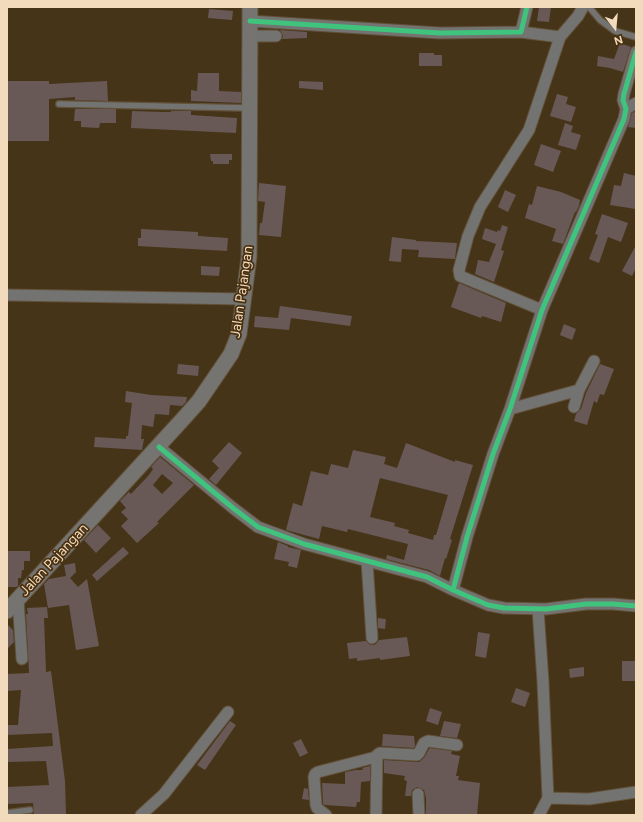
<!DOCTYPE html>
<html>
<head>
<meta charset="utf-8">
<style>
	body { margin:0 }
	#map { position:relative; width:643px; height:822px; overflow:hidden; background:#463418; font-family:Figtree,sans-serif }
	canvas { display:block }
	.frame { position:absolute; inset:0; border:8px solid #f2dabc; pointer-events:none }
	.north { position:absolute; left:595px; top:8px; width:40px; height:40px; -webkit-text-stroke:3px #493111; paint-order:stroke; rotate:164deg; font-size:11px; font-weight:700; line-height:16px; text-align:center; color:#f2dabc }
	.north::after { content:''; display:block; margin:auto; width:14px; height:18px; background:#f2dabc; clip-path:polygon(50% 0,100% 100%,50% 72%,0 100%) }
</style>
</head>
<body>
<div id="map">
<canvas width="643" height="822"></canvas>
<div class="frame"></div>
<div class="north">N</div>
</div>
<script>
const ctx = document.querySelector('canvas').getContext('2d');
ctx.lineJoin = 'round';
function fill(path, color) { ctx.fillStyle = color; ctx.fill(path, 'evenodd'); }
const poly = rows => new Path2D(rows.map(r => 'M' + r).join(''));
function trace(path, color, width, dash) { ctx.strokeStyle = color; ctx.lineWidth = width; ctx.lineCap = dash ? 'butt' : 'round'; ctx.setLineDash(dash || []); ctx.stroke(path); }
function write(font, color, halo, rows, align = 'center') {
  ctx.font = font + ' Figtree,sans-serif'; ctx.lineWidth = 3.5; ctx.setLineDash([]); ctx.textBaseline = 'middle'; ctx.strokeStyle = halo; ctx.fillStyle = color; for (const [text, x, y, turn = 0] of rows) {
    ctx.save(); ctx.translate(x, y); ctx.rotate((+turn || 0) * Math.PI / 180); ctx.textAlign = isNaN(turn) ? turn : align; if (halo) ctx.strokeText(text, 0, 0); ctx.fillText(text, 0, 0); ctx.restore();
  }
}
fill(poly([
	[539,7,551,7,549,22,537,21],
	[209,9,233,11,232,20,208,18],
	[280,30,307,32,307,38,282,39,283,36],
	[620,43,631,47,623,72,610,68,597,66,598,56,614,59],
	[419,53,434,53,434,55,442,55,442,66,419,66],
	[198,73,219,73,219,91,241,92,241,103,191,101,191,90,197,91],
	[7,81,49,81,49,84,107,81,108,101,75,100,75,97,49,99,49,141,7,141],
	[299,81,323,82,323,90,299,88],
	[557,94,568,97,566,104,576,107,571,122,550,116],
	[75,109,116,109,116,123,100,123,99,128,81,127,81,121,74,121],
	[132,111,163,112,171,112,171,111,191,111,191,115,237,118,236,133,131,128],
	[636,111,636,128,628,127,632,113],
	[565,123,573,126,571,132,581,135,576,150,558,145],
	[541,144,561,151,553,172,534,165],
	[210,154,232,154,232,160,229,160,229,164,213,164,213,161,211,161],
	[624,173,636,176,636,209,610,205,614,185,621,186],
	[259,183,286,186,281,237,259,235,260,223,262,223,265,202,258,201],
	[537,186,561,192,580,200,579,206,576,212,575,212,563,244,552,241,556,229,525,218,529,204,532,205],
	[505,190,516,195,508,212,498,207],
	[602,214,628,223,621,242,608,237,599,263,589,259,598,235,595,234],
	[502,225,508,227,501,250,504,251,494,282,475,274,478,260,489,262,496,244,482,239,485,228,497,232,498,230,500,231],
	[141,229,198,232,198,236,228,238,227,251,138,246,138,238,141,238],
	[392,237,416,240,416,241,457,243,455,259,418,257,419,250,402,249,401,262,389,261],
	[636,245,636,268,632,276,622,271],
	[201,266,220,267,219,276,201,275],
	[459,283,506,303,501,322,482,316,481,318,451,307],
	[280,306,352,316,350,326,291,318,289,330,254,327,255,316,278,318],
	[564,324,576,329,572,340,560,335],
	[178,364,199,366,198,376,177,374],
	[600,364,614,369,604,395,600,394,597,403,594,401,587,425,574,421,576,414,581,409,586,393],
	[126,391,151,395,187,397,186,402,182,406,170,405,169,415,155,414,153,427,142,425,141,439,144,439,142,450,94,447,95,437,126,439,126,436,128,436,132,403,125,402],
	[229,442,242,453,216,485,209,479,219,468,212,461],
	[406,443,455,462,455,460,473,465,450,539,452,540,446,559,445,558,440,576,429,570,386,559,387,555,404,560,408,544,348,529,347,532,322,526,319,539,286,530,293,503,302,506,311,471,328,475,331,464,348,468,353,450,386,457,384,464,397,468],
	[380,478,448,495,436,535,434,535,433,540,408,533,409,530,394,526,395,523,370,517],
	[160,457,194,485,157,522,159,523,137,543,121,526,128,519,121,512,126,508,120,501,129,492,131,494,149,475,153,469,151,467],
	[162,474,173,483,162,494,153,485],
	[98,525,111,538,96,553,84,540],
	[278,542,288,546,288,547,301,550,297,568,288,566,289,562,274,559],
	[123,547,129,553,97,581,92,575],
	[7,551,30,551,30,561,24,561,24,570,22,570,21,578,18,578,18,586,16,587,7,587],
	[75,563,76,572,70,578,78,587,87,579,99,646,76,650,69,605,48,608,44,584,49,579,66,576,64,565],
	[47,607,48,618,44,618,46,672,51,671,65,781,66,815,34,815,33,803,7,804,7,787,49,785,46,761,7,762,7,749,53,746,52,733,7,735,7,725,18,725,21,690,7,691,7,674,29,673,26,614,28,614,27,608],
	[378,618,386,619,385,629,378,628],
	[7,624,13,630,14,642,7,649],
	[478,632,490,634,486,658,475,656],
	[407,637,410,656,380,660,380,658,357,661,357,658,349,659,347,643,366,641,369,644,373,645,376,644,379,640],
	[622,661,636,661,636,681,622,681],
	[584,667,584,676,570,678,569,669],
	[516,688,530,693,525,707,511,702],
	[430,708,442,712,438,725,426,721],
	[230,721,236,725,205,770,197,765],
	[444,721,461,724,457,738,440,736],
	[383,734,414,736,415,746,414,748,382,746],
	[301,739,308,753,300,757,293,743],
	[430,748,452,751,451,754,460,756,456,776,459,776,458,780,480,783,477,815,426,815,426,798,424,790,417,787,412,790,411,796,405,796,407,781,404,780,405,776,384,773,384,760,419,762,424,758,429,749],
	[370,766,370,781,361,782,360,802,357,802,356,807,325,805,323,804,322,783,345,784,345,772,356,770,363,770,362,768],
	[304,788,308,789,309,800,302,799]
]), '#685957');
const service = poly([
	[589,7,600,20,615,31,636,37],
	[59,104,250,108],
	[7,813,30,810]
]);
const minor = poly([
	[250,21,440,33,521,32,527,7],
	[521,32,560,37,578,16,583,7],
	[250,36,276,36],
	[626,109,636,103],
	[7,295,244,299],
	[542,310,460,276,459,270,468,236,480,207,529,130,560,37],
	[574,407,579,390,594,361],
	[510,409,579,390],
	[159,447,233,508,258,527,304,544,427,577,453,590,488,605,504,608,546,609,586,604,613,604,636,606],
	[367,561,372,638],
	[453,590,467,537,493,454,510,409,542,310,624,119,626,109,623,100,624,94,636,52],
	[18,599,22,659],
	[538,609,543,682,548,798,539,815],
	[418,794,419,815],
	[548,798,589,799,636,792],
	[141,815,164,794,228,712],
	[326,815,317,808,316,805,314,777,315,774,318,772,376,757],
	[376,815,377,755,380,753,417,755,419,753,424,743,428,741,457,745]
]);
const secondary = poly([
	[7,611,183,419,199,401,231,354,239,334,249,257,250,7]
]);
trace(service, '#625139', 8);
trace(minor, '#625139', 13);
trace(secondary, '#625139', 17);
trace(service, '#737371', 5.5);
trace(minor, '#737371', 11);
trace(secondary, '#757470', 15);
trace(poly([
	[250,21,440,33,521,32,527,7],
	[159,447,233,508,258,527,304,544,427,577,453,590,488,605,504,608,546,609,586,604,613,604,636,606],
	[453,590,467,537,493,454,510,409,542,310,624,119,626,109,623,100,624,94,636,52]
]), '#40c37c', 5);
write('14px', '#f2dabc', '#493111', [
	["Jalan Pajangan",242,292,-82],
	["Jalan Pajangan",54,560,-47]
]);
</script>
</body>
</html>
